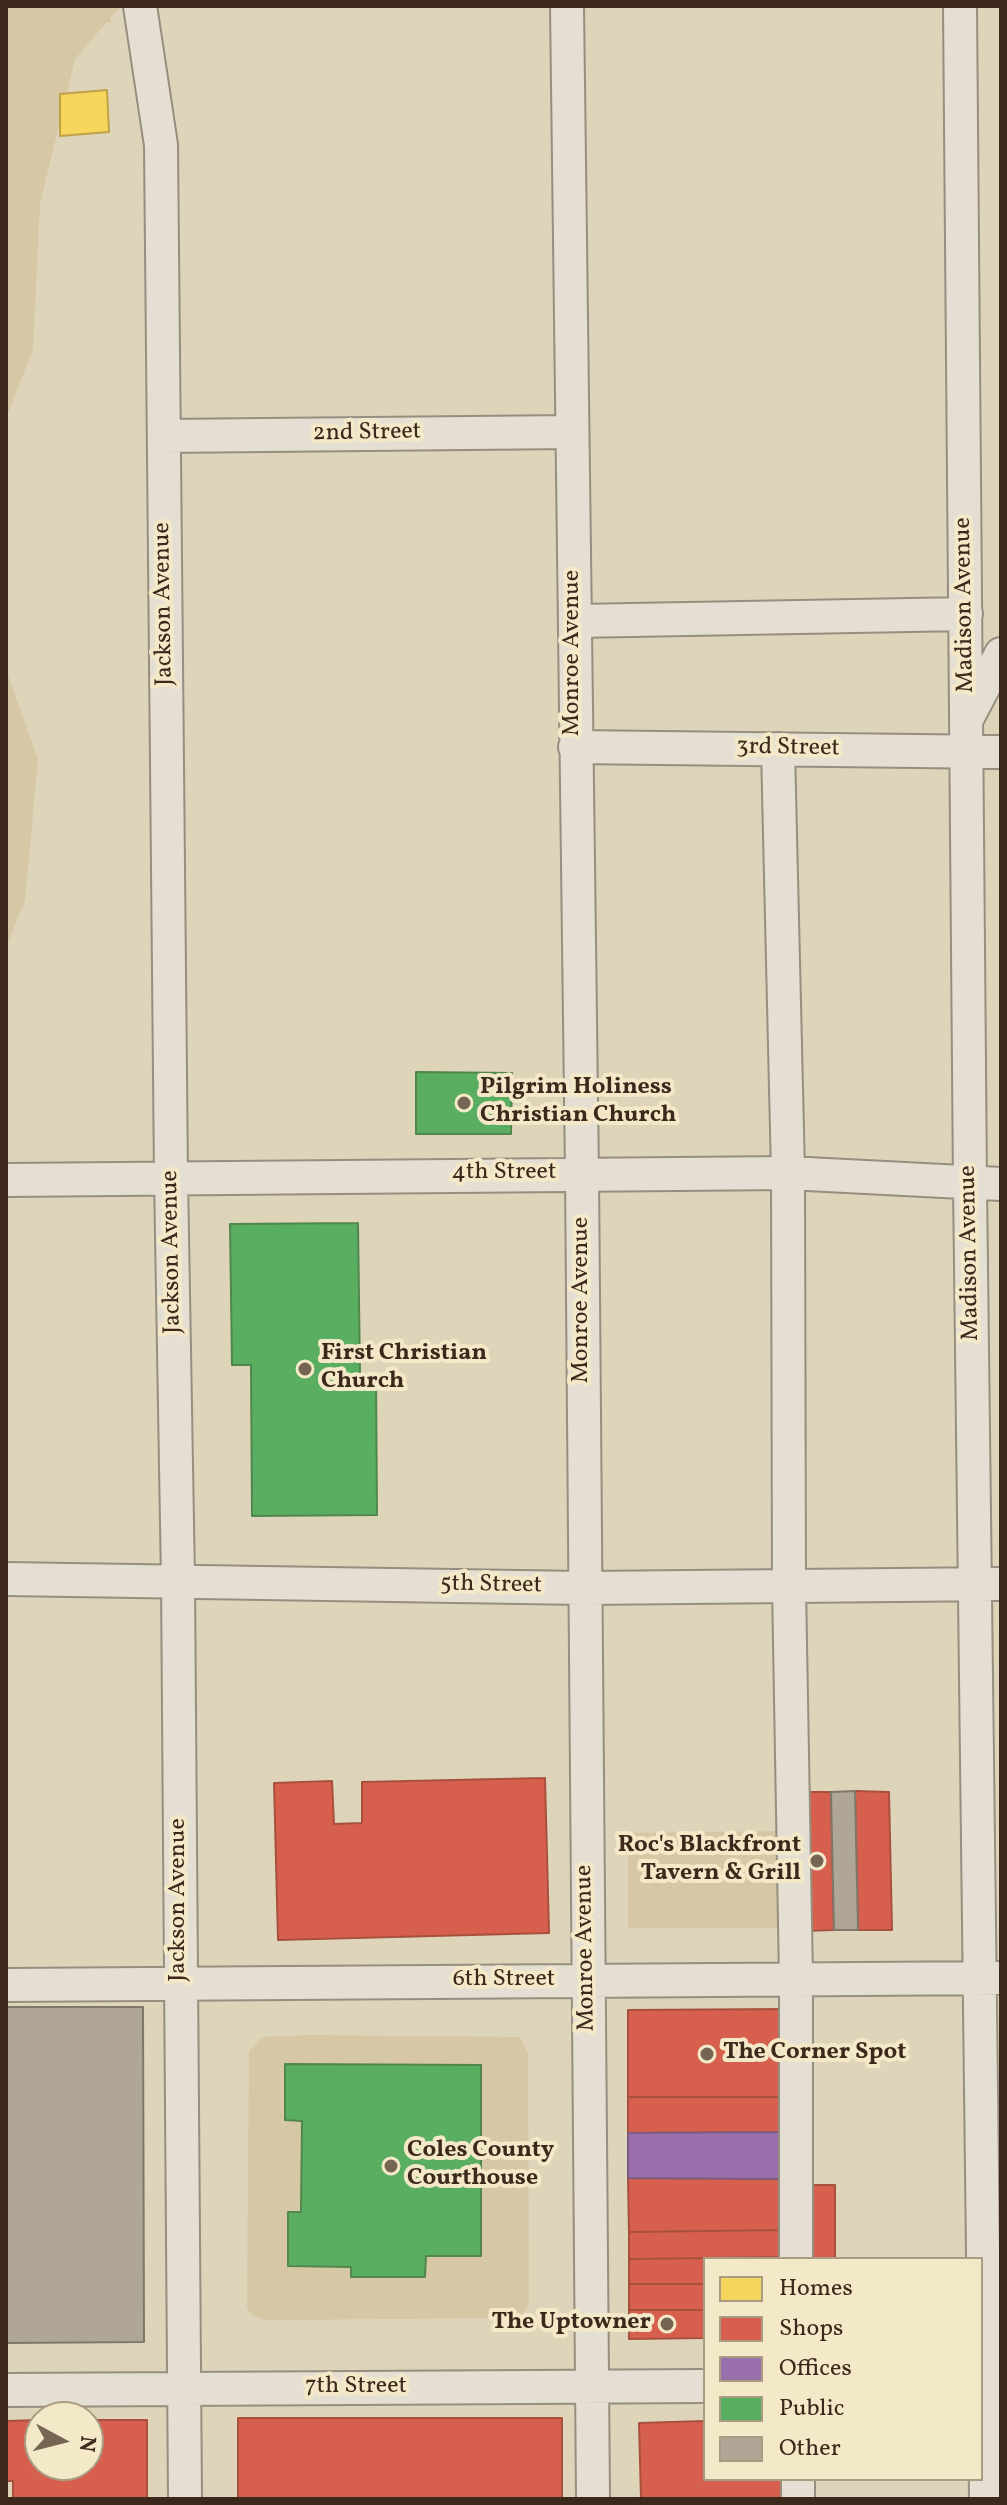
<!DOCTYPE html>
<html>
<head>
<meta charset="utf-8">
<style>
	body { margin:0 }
	#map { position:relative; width:1007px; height:2505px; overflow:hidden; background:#ded4ba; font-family:Vollkorn,serif }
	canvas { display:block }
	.frame { position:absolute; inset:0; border:8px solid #3c291c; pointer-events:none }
	.legend { position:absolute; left:703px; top:2257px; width:280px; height:224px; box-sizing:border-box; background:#f3e8c8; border:2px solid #aa9c83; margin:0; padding:10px 14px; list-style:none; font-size:24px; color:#3c291c }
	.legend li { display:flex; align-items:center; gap:16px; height:40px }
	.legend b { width:40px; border:2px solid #aa9c83 }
	.north { position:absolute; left:24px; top:2401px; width:80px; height:80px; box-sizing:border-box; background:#f3e8c8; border:2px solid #aa9c83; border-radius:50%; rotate:97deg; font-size:22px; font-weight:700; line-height:32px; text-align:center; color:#3c291c }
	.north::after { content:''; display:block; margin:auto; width:28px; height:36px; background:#756553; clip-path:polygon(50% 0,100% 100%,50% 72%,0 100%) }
</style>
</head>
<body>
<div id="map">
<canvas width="1007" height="2505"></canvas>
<div class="frame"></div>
<ul class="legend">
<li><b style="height:22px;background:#f6d55c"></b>Homes</li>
<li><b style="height:22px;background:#d6604d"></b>Shops</li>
<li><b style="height:22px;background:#9970ab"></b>Offices</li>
<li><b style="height:22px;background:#5aae61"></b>Public</li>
<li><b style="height:22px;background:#afa695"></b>Other</li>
</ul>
<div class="north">N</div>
</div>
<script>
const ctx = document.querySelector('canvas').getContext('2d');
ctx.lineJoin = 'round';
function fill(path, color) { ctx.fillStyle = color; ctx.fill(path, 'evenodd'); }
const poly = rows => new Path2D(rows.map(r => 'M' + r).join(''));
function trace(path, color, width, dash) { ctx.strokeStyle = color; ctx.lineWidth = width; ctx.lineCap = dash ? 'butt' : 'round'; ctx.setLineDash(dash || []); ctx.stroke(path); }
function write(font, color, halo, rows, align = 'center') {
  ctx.font = font + ' Vollkorn,serif'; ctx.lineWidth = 8; ctx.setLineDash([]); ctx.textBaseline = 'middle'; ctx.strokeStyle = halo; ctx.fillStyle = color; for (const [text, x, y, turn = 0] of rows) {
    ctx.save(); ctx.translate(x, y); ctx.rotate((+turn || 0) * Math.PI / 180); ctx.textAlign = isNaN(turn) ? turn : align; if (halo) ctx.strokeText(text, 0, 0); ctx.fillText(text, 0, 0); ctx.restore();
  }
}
fill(poly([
	[6,6,121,6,111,17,111,22,107,22,75,59,40,204,33,350,6,418],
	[6,670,38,759,25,900,6,948],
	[785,1831,785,1928,628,1928,628,1833],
	[308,2035,520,2037,528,2054,529,2305,520,2318,265,2320,252,2315,247,2308,249,2051,262,2037],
	[286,2065,481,2065,480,2256,426,2256,425,2277,352,2277,351,2267,288,2266,288,2213,301,2212,302,2121,285,2120]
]), '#d6c7a5');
const homes = poly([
	[107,90,109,132,60,136,60,94,107,90]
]);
fill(homes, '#f6d55c');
trace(homes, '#bea149', 2);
const shops = poly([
	[545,1778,549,1933,278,1940,274,1783,332,1781,334,1824,362,1823,362,1782,545,1778],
	[855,1791,889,1792,892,1930,858,1930,855,1791],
	[800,1792,831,1792,834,1930,803,1931,800,1792],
	[787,2009,787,2097,628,2097,628,2010,787,2009],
	[628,2097,787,2097,788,2132,628,2133,628,2097],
	[628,2178,787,2179,788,2230,629,2232,628,2178],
	[805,2185,835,2185,835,2259,805,2259,805,2185],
	[788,2230,788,2257,629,2259,629,2232,788,2230],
	[788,2257,788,2259,705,2259,705,2284,629,2284,629,2259,788,2257],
	[629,2284,705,2284,705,2310,629,2310,629,2284],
	[629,2310,705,2310,705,2338,629,2339,629,2310],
	[238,2418,562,2418,562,2499,238,2499,238,2418],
	[40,2420,40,2465,88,2465,88,2420,147,2420,147,2499,13,2499,13,2481,6,2481,6,2421,40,2420],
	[705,2421,705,2479,791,2479,791,2499,641,2499,639,2423,705,2421]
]);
fill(shops, '#d6604d');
trace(shops, '#a8503e', 2);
const offices = poly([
	[788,2132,787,2179,628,2178,628,2133,788,2132]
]);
fill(offices, '#9970ab');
trace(offices, '#7d5b80', 2);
const public = poly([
	[416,1072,512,1073,511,1134,416,1134,416,1072],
	[358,1223,360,1375,376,1374,377,1515,252,1516,251,1365,232,1365,230,1224,358,1223],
	[285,2064,481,2065,481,2256,426,2256,425,2277,351,2277,351,2267,288,2266,288,2212,301,2212,302,2121,285,2120,285,2064]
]);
fill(public, '#5aae61');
trace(public, '#51864c', 2);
const building = poly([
	[855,1791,858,1930,834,1930,831,1792,855,1791],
	[6,2007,143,2007,144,2342,6,2343,6,2007]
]);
fill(building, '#afa695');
trace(building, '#7f7769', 2);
const minor = poly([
	[140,6,161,145,171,1177,178,1580,185,2499],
	[567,6,582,1174,593,2499],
	[960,6,970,1184,986,2499],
	[164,436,571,432],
	[576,621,966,614],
	[969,715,1001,654],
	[575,747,1001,752],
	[778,749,788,1173,789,1586,796,1979,796,2259],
	[6,1180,788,1173,1001,1184],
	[6,1579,584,1588,1001,1584],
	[6,1985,1001,1978],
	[6,2390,705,2386],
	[798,2479,798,2499]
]);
trace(minor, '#968e7e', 36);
trace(minor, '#e4dfd2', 32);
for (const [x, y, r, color] of [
	[464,1103,8,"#756553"],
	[305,1369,8,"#756553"],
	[817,1861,8,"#756553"],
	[707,2054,8,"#756553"],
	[391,2166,8,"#756553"],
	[667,2324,8,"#756553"]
]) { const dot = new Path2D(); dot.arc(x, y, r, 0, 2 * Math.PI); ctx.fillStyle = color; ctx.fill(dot); trace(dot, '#f3e8c8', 3); }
write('24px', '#3c291c', '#f3e8c8', [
	["2nd Street",367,434,-1],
	["Jackson Avenue",165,604,-91],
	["Madison Avenue",966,605,-91],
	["Monroe Avenue",574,653,-90],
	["3rd Street",788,749,1],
	["4th Street",504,1174],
	["Jackson Avenue",173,1252,-91],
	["Madison Avenue",971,1253,-91],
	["Monroe Avenue",583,1300,-90],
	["5th Street",491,1586,1],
	["Jackson Avenue",180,1900,-90],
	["Monroe Avenue",587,1948,-91],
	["6th Street",504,1981],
	["7th Street",356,2388]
]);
write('bold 24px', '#3c291c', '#f3e8c8', [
	["Pilgrim Holiness",480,1089],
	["Christian Church",480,1117],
	["First Christian",321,1355],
	["Church",321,1383],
	["Roc's Blackfront",801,1847,"right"],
	["Tavern & Grill",801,1875,"right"],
	["The Corner Spot",723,2054],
	["Coles County",407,2152],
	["Courthouse",407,2180],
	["The Uptowner",651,2324,"right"]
], 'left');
</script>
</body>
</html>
